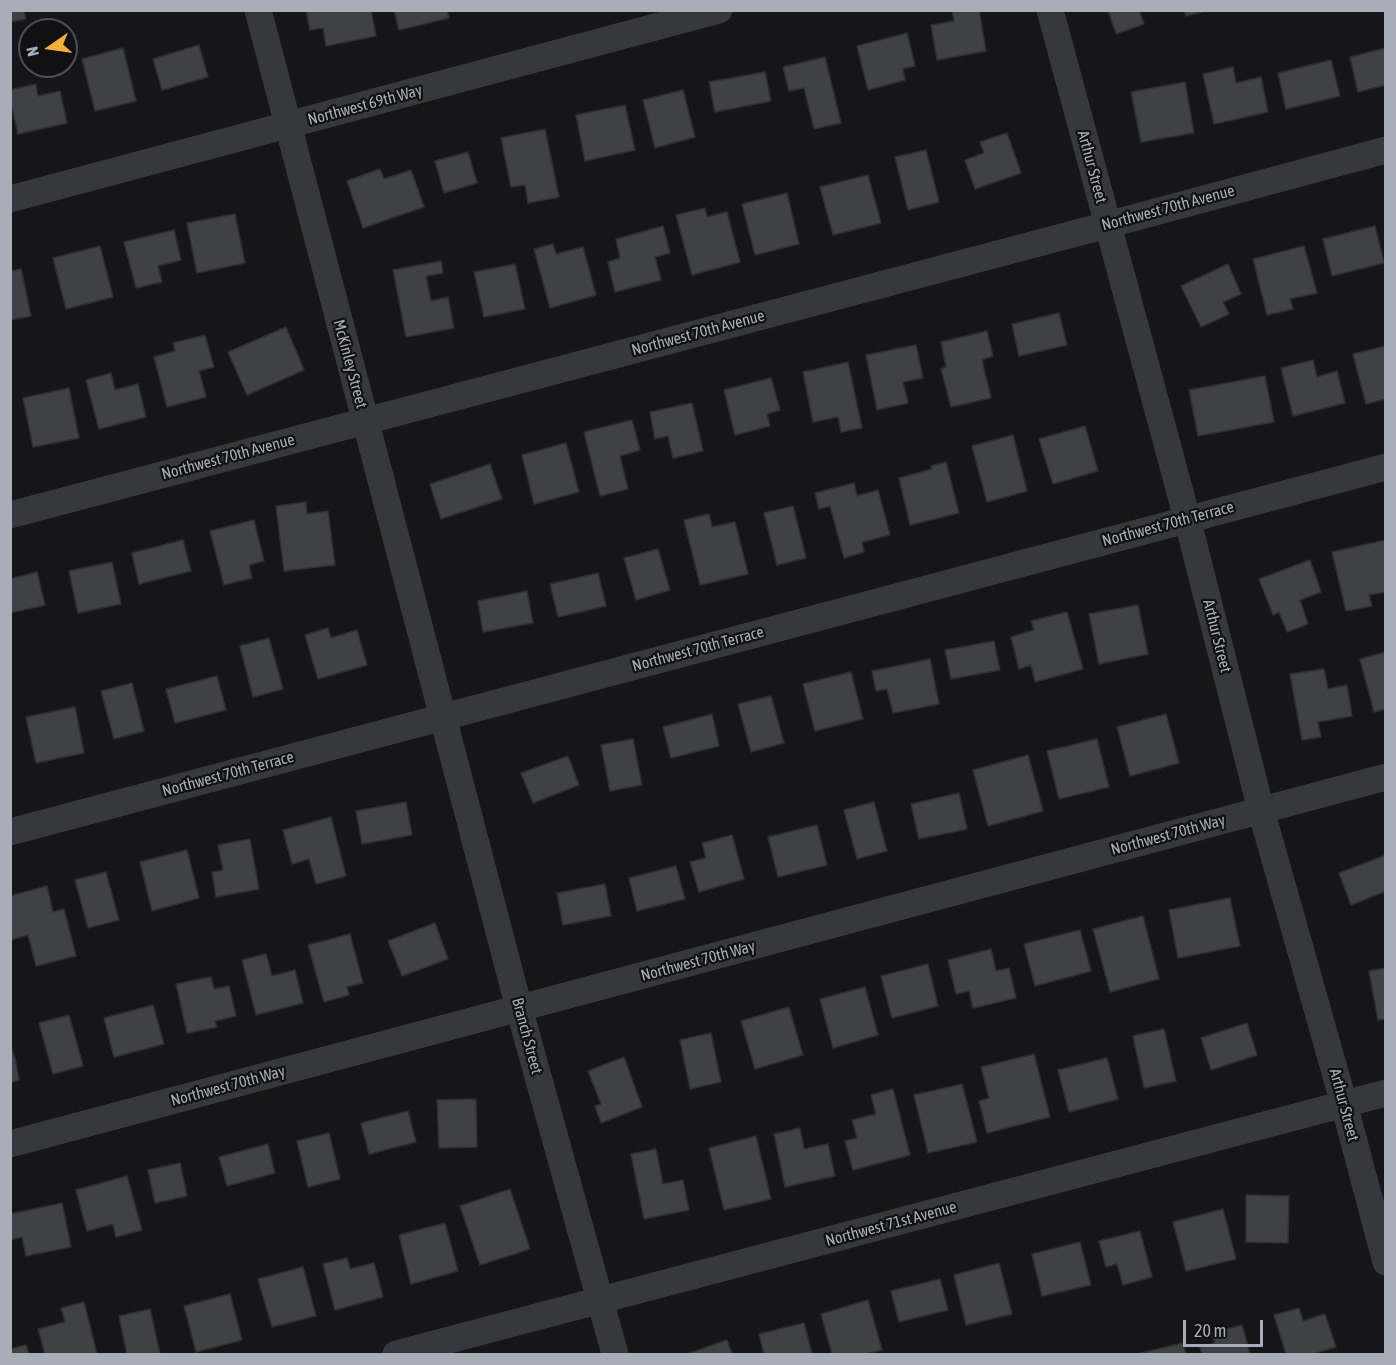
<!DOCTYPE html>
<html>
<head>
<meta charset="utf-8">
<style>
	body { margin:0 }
	#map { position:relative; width:1396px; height:1365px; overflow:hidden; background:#161618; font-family:"Asap Condensed",sans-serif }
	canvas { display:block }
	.frame { position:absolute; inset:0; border:12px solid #a8adb8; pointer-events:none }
	.north { position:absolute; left:18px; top:18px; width:60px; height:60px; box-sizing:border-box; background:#111113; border:2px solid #4d4f55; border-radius:50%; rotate:257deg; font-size:16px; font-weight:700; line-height:24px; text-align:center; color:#a8adb8 }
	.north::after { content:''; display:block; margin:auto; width:21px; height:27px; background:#f2b134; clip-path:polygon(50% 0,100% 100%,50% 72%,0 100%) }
	.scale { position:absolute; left:1183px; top:1320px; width:80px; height:27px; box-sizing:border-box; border:3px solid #a8adb8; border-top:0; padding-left:8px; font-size:18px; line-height:21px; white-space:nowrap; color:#a8adb8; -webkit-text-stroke:4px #111113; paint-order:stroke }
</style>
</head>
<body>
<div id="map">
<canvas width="1396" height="1365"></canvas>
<div class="frame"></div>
<div class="north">N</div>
<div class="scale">20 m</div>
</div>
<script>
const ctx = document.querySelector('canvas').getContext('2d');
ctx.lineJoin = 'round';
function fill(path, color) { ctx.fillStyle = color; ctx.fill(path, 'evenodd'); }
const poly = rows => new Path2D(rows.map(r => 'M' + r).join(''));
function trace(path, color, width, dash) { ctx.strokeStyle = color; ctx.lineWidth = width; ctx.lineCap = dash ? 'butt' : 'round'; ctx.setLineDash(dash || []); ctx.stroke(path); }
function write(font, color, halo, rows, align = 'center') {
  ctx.font = font + ' "Asap Condensed",sans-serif'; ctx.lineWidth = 4.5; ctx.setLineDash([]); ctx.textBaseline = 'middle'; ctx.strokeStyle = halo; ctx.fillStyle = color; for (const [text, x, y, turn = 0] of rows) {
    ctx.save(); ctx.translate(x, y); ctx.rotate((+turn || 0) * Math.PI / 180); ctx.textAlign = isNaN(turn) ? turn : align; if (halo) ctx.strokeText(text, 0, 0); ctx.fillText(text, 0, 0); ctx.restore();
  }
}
const building = poly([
	[10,10,24,10,26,19,10,22,10,10],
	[306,10,371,10,376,36,326,46,323,28,310,30,306,10],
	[394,10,447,10,449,18,399,30,394,10],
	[952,10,979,10,986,51,937,60,931,25,954,21,952,10],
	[1108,10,1146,10,1140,12,1144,24,1116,34,1108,10],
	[1184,10,1209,10,1186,16,1184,10],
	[907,33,915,66,903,69,905,80,868,90,857,46,907,33],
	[199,45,208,77,162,90,153,59,199,45],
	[123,48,136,101,95,111,82,59,123,48],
	[1386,48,1386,85,1358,92,1350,57,1386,48],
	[825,57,841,123,814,129,804,88,789,91,783,67,825,57],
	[1331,60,1340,96,1286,109,1278,73,1331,60],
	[1233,67,1236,83,1261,77,1268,112,1214,124,1203,74,1233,67],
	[765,72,771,101,715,112,709,82,765,72],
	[1185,82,1194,133,1141,142,1131,92,1185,82],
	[36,84,38,96,60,91,67,123,18,134,10,99,10,90,36,84],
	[683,90,695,137,655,148,643,100,683,90],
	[625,105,635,150,585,161,576,115,625,105],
	[545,129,559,197,528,203,525,185,511,187,501,138,545,129],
	[1007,133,1021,173,975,189,965,160,984,153,980,142,1007,133],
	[926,150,939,202,908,210,895,157,926,150],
	[468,152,477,183,444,193,435,161,468,152],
	[380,169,384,179,411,170,424,207,363,228,347,181,380,169],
	[868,175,881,223,833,235,820,187,868,175],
	[787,193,799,244,755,255,742,204,787,193],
	[705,208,707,217,727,212,740,262,692,275,676,215,705,208],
	[235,214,245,263,197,273,187,223,235,214],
	[663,226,670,253,655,257,661,280,615,292,608,262,620,258,616,239,663,226],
	[1375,226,1384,263,1332,276,1323,239,1375,226],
	[174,230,181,260,158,266,162,282,136,288,124,242,174,230],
	[553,244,556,254,583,247,596,295,550,308,534,249,553,244],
	[100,246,113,297,66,309,53,258,100,246],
	[1304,246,1317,293,1290,299,1293,309,1267,315,1253,259,1304,246],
	[441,261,443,273,426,276,431,301,448,297,454,328,406,337,393,270,441,261],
	[515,264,525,309,484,317,474,272,515,264],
	[1228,264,1241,294,1223,302,1229,314,1201,327,1181,286,1228,264],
	[21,269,31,316,10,320,10,271,21,269],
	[1059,313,1067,345,1019,356,1012,324,1059,313],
	[286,327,304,370,247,395,228,352,286,327],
	[987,331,993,356,982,360,991,398,951,407,941,369,946,367,941,342,987,331],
	[205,335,214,367,199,371,206,397,167,407,154,357,175,351,173,343,205,335],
	[916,345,923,378,903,382,908,403,877,410,866,355,916,345],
	[1386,346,1386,399,1366,404,1353,354,1386,346],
	[1313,360,1317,377,1337,371,1345,403,1293,416,1281,368,1313,360],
	[848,362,862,428,841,432,838,417,813,422,803,372,848,362],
	[111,373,115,390,138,384,146,417,99,429,86,380,111,373],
	[1265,376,1274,422,1198,436,1189,390,1265,376],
	[771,378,780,410,767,414,770,426,735,435,724,390,771,378],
	[69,388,79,438,33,447,23,398,69,388],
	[692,403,703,451,673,458,668,436,655,439,650,412,692,403],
	[632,420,640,450,620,456,628,489,600,496,584,432,632,420],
	[1085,426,1098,471,1053,484,1039,439,1085,426],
	[1013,435,1027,491,987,502,972,446,1013,435],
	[566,443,579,492,534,504,522,455,566,443],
	[946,462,959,513,910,525,899,478,932,469,931,466,946,462],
	[490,464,502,499,441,519,430,484,490,464],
	[854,483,857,496,878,490,890,535,862,542,864,552,844,558,830,506,819,509,815,493,854,483],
	[306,502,307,514,328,511,335,565,284,571,276,506,306,502],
	[793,506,806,558,777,565,764,513,793,506],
	[709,514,712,527,735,522,748,574,700,585,684,520,709,514],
	[254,520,264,561,249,565,252,578,224,585,210,531,254,520],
	[183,540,191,571,139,584,132,553,183,540],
	[1386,540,1386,592,1369,595,1372,606,1346,611,1332,552,1386,540],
	[658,549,670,590,636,600,624,558,658,549],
	[1310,560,1321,592,1300,600,1308,624,1287,632,1279,612,1273,615,1259,579,1310,560],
	[112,562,121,604,78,613,69,571,112,562],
	[37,572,45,605,10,613,10,579,37,572],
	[598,573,606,606,558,617,550,584,598,573],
	[527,591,533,623,483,632,478,601,527,591],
	[1138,605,1148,654,1099,664,1089,614,1138,605],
	[1067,612,1083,669,1035,682,1031,665,1019,669,1011,637,1034,630,1031,621,1067,612],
	[328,628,331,638,357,630,367,665,318,679,305,635,328,628],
	[269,638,283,689,253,697,240,646,269,638],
	[994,641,1000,670,951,679,945,650,994,641],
	[1386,652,1386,709,1374,712,1360,659,1386,652],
	[930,659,939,704,893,713,887,689,876,691,872,671,930,659],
	[1324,669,1328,689,1347,685,1352,716,1318,722,1321,737,1302,740,1290,674,1324,669],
	[851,672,863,719,815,731,803,684,851,672],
	[217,676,226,710,175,723,166,689,217,676],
	[132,683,144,731,114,739,101,691,132,683],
	[771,696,784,743,751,752,738,704,771,696],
	[75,707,84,753,36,763,26,717,75,707],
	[712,714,719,746,671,758,663,727,712,714],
	[1166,714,1179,763,1130,776,1117,727,1166,714],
	[633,739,642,785,610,791,601,745,633,739],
	[1097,739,1109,787,1059,799,1047,751,1097,739],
	[1028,755,1043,811,988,826,973,770,1028,755],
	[568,756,579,785,533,803,521,773,568,756],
	[959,793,967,829,919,839,911,804,959,793],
	[406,802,412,835,362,844,356,811,406,802],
	[874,802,887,851,857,859,844,810,874,802],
	[331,817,346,876,316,884,309,859,292,864,283,830,331,817],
	[817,825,827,865,778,877,768,837,817,825],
	[732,835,744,879,699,892,690,862,706,858,702,843,732,835],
	[250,839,259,889,216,897,212,872,223,870,218,845,250,839],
	[187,850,199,898,152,911,140,862,187,850],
	[1386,855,1386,891,1351,905,1339,873,1386,855],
	[676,866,685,899,637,911,629,878,676,866],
	[106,872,119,920,88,928,75,880,106,872],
	[605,884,611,916,563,925,557,893,605,884],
	[47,886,53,912,64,909,76,956,36,966,28,935,10,940,10,896,47,886],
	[1230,898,1240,946,1178,958,1169,910,1230,898],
	[1143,916,1159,979,1110,992,1093,929,1143,916],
	[435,923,448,959,402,976,388,941,435,923],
	[1080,930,1091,971,1035,986,1024,944,1080,930],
	[350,934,363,983,347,987,349,995,324,1002,308,945,350,934],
	[991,949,996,971,1009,968,1016,998,973,1008,969,991,956,994,948,960,991,949],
	[266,954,272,976,295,970,303,1003,256,1015,242,960,266,954],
	[928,964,938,1006,892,1018,881,976,928,964],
	[1386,968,1386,1019,1378,1020,1369,971,1386,968],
	[211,977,214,989,229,986,236,1016,215,1021,217,1027,187,1033,176,984,211,977],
	[865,987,878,1035,833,1048,820,999,865,987],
	[153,1005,164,1044,114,1057,104,1018,153,1005],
	[789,1007,803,1055,755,1069,741,1021,789,1007],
	[69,1015,83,1066,53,1074,39,1023,69,1015],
	[1247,1023,1257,1055,1211,1070,1201,1038,1247,1023],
	[1164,1029,1176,1081,1144,1088,1133,1036,1164,1029],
	[711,1033,721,1082,690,1089,680,1040,711,1033],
	[10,1045,15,1058,19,1080,10,1083,10,1045],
	[1034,1054,1050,1117,987,1133,979,1101,989,1098,981,1067,1034,1054],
	[624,1057,642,1107,601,1123,595,1106,601,1104,588,1071,624,1057],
	[1107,1058,1118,1099,1069,1112,1058,1070,1107,1058],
	[962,1084,977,1142,928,1153,914,1095,962,1084],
	[893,1089,910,1155,853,1170,845,1141,857,1138,852,1120,876,1114,871,1095,893,1089],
	[476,1099,477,1147,439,1148,437,1100,476,1099],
	[408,1111,416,1142,369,1154,361,1123,408,1111],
	[800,1128,804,1149,828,1144,835,1176,785,1187,774,1134,800,1128],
	[329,1133,340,1179,308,1187,297,1141,329,1133],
	[756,1136,771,1199,724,1210,709,1148,756,1136],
	[268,1144,275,1173,227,1186,219,1157,268,1144],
	[656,1149,663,1184,683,1180,689,1210,644,1219,631,1154,656,1149],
	[180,1163,187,1196,155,1203,148,1170,180,1163],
	[127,1176,142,1230,116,1237,113,1224,87,1231,76,1190,127,1176],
	[510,1189,530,1249,480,1265,460,1206,510,1189],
	[1246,1195,1289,1196,1288,1243,1246,1242,1246,1195],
	[62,1203,71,1247,26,1256,22,1237,10,1240,10,1214,62,1203],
	[1223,1209,1236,1259,1186,1271,1173,1222,1223,1209],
	[445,1223,458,1271,411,1284,399,1235,445,1223],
	[1140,1231,1152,1277,1123,1285,1117,1264,1106,1267,1099,1241,1140,1231],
	[1080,1242,1091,1285,1042,1296,1032,1254,1080,1242],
	[347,1258,350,1269,374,1263,383,1297,335,1310,323,1264,347,1258],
	[999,1263,1012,1314,966,1325,954,1275,999,1263],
	[303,1267,316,1316,272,1327,258,1279,303,1267],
	[940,1279,948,1310,899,1322,891,1291,940,1279],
	[230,1294,242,1340,196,1352,184,1306,230,1294],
	[868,1300,882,1350,866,1354,832,1354,821,1314,868,1300],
	[84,1302,97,1354,45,1354,38,1329,65,1322,61,1308,84,1302],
	[1299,1308,1303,1321,1325,1314,1336,1347,1313,1354,1286,1354,1274,1315,1299,1308],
	[150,1309,160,1354,127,1354,119,1316,150,1309],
	[804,1323,812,1354,764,1354,759,1334,804,1323],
	[1242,1325,1250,1354,1202,1354,1200,1347,1215,1343,1212,1333,1242,1325],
	[727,1340,732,1354,687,1354,727,1340],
	[1183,1343,1186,1354,1137,1354,1183,1343],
	[26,1345,29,1354,10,1354,10,1349,26,1345]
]);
fill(building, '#404145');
trace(building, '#303034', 1.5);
trace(poly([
	[258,10,519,1008,615,1354],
	[1050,10,1187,518,1261,810,1344,1104,1386,1262],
	[10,199,719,10],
	[10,515,1107,225,1386,150],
	[10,832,1386,467],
	[10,1144,1386,777],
	[396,1354,1386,1093]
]), '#37383d', 27);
write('16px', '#a8adb8', '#111113', [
	["Northwest 69th Way",365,105,-15],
	["Arthur Street",1092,167,75],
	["Northwest 70th Avenue",1168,208,-15],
	["Northwest 70th Avenue",698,333,-15],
	["McKinley Street",350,364,75],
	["Northwest 70th Avenue",228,457,-15],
	["Northwest 70th Terrace",1168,524,-15],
	["Arthur Street",1217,636,76],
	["Northwest 70th Terrace",698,649,-15],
	["Northwest 70th Terrace",228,774,-15],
	["Northwest 70th Way",1168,835,-15],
	["Northwest 70th Way",698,961,-15],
	["Branch Street",527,1036,75],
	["Northwest 70th Way",228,1086,-15],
	["Arthur Street",1344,1105,75],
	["Northwest 71st Avenue",891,1224,-15]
]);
</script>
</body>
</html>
